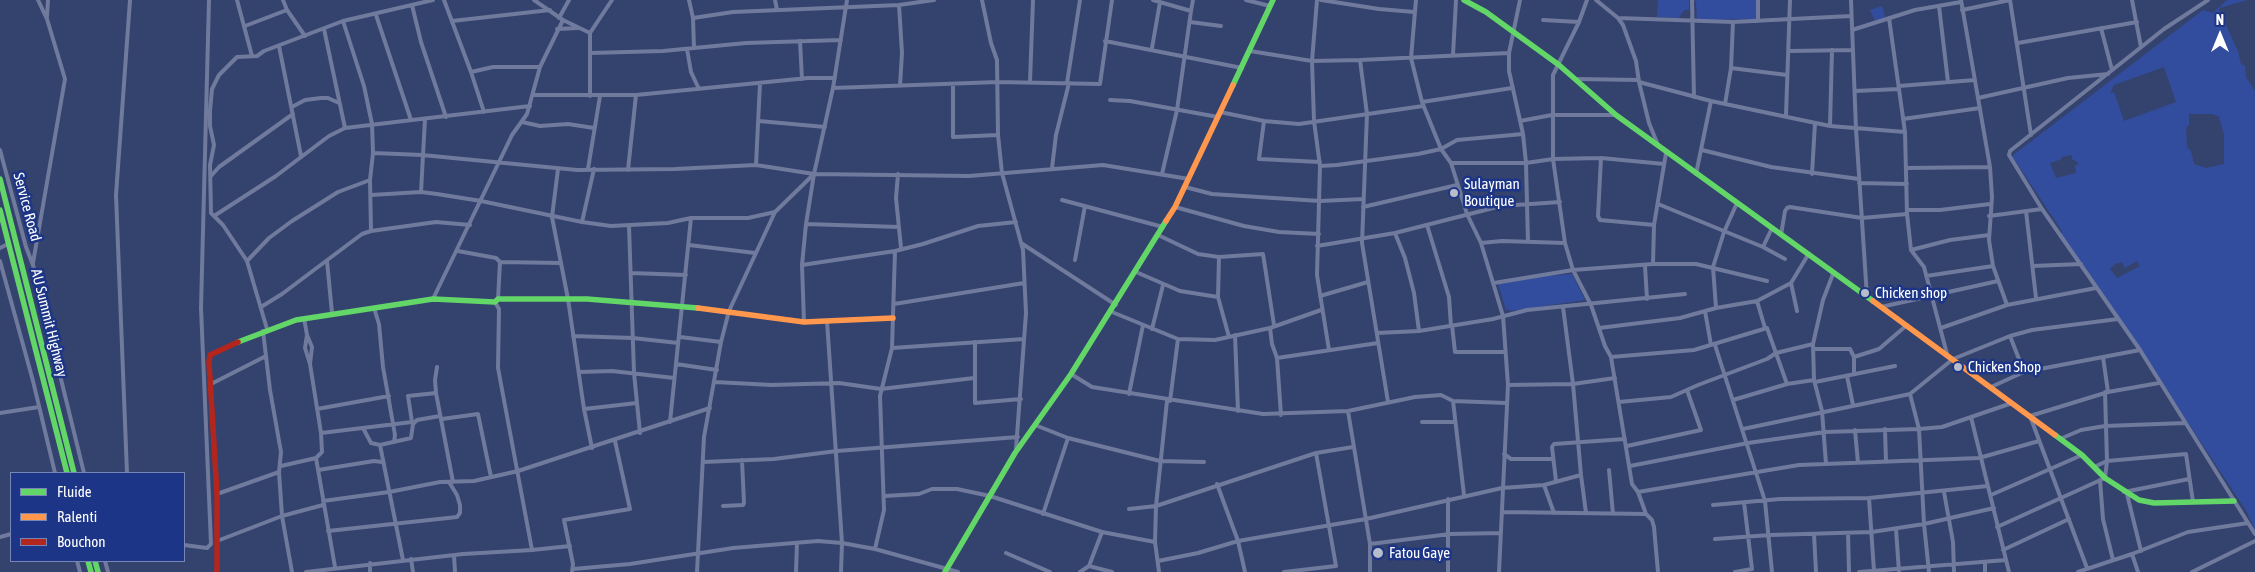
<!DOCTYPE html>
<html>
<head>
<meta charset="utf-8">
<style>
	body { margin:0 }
	#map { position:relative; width:2255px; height:572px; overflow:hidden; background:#34426e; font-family:"Asap Condensed",sans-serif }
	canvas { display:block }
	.legend { position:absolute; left:10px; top:472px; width:175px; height:90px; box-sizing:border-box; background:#1c3586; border:1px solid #7786b6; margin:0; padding:6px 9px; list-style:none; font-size:15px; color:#fff }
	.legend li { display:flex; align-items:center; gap:10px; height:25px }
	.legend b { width:25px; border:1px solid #7786b6 }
	.north { position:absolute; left:2195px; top:10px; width:50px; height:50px; -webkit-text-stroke:4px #1c3586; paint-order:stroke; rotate:0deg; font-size:14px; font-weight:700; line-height:20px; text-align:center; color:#fff }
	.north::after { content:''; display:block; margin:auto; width:18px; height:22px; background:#fff; clip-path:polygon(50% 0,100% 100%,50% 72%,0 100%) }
</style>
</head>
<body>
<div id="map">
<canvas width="2255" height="572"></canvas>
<ul class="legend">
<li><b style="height:6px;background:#63d668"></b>Fluide</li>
<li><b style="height:6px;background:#ff974d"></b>Ralenti</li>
<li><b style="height:6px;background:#b3261e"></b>Bouchon</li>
</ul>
<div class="north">N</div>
</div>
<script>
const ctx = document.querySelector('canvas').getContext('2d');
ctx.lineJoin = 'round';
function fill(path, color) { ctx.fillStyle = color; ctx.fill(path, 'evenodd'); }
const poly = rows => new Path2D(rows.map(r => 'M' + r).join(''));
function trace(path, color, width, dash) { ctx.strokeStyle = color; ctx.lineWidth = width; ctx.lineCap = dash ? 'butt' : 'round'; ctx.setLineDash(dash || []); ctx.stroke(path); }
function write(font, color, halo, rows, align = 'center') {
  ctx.font = font + ' "Asap Condensed",sans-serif'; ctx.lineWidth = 5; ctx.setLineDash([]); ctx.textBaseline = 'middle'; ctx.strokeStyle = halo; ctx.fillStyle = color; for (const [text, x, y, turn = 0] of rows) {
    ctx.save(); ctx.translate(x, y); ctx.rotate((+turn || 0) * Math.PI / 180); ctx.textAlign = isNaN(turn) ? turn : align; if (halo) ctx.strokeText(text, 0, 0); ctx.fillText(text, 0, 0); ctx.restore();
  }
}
fill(poly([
	[1658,0,1689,0,1689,10,1684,10,1679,18,1657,17],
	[1694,0,1756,0,1757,19,1697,20,1696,2],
	[2227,0,2247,0,2220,8,2219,10,2238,51,2241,64,2245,66,2246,77,2255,91,2255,531,2247,512,2138,347,2062,236,2062,231,2012,156,2203,10,2213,13],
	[2164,67,2176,102,2124,121,2114,92,2110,93,2114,85],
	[2189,114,2213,114,2219,117,2224,135,2224,164,2206,168,2194,164,2191,151,2187,147,2186,128,2189,125],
	[2072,155,2072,159,2079,163,2075,166,2076,173,2056,178,2050,163,2062,159,2062,157],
	[2137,261,2140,266,2117,278,2110,269,2115,264,2122,262,2125,268],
	[1882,6,1885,17,1875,21,1870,10],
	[1572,274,1585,300,1510,311,1509,309,1506,310,1498,284,1548,276]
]), '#334d9e');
trace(poly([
	[237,0,252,56],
	[283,0,287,10,305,36],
	[444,0,471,72,484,112],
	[534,0,563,20,590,33],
	[689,0,693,18,694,48],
	[775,0,777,10],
	[982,0,991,43,997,60,998,135,1002,173,1023,250,1026,313,1016,449],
	[1153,0,1191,11,1193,0],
	[1246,0,1270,6],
	[1317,0,1312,61,1314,121,1320,166,1317,275,1329,350],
	[1321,0,1379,9,1414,12],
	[1416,0,1411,58,1422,102,1441,149,1451,163,1467,214,1481,243,1503,316,1508,385,1499,572],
	[1520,0,1509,53,1509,71,1523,134,1526,163,1528,242],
	[1587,0,1579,22,1553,75,1553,159,1565,243,1573,270,1591,305,1605,346,1611,357,1632,484,1638,492,1646,514,1652,520,1654,527,1658,572],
	[1596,0,1618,18,1623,25,1636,61,1639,82,1649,123,1658,145],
	[1692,0,1694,97],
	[1758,0,1758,21],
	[1851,0,1856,129,1867,297],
	[1961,0,1990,167,1992,197,1989,240,1993,266,2007,305],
	[2010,0,2031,135],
	[2132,0,2141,47],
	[2208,0,2164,29,2010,151,2009,155,2042,209,2140,350,2255,534],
	[412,5,421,42,446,117],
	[899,5,902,53,900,86],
	[1939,6,1948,82],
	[1962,10,2010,0],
	[376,15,411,120],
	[47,17,48,0],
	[559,18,569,0],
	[693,18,733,12,899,5,934,0],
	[1618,18,1733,22,1851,16],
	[1889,18,1905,132,1907,214,1911,250,1924,267,1947,354],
	[1543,20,1579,22],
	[343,21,364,86,372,124,373,153,370,180,371,231],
	[452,21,550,10],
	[1190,22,1221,26],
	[245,26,287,10],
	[2101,28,2112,70],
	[324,29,345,128],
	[557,29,578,28],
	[1852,30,1915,10,1961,2],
	[800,41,802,79],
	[1105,41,1242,68],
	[2018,43,2137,22],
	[279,46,301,156],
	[1152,48,1160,2],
	[687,49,691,72,699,89],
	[1250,51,1312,61,1360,60,1509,53],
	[1789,51,1853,50],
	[590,53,663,51,746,43,841,40],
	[1453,55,1456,0],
	[1360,60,1367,114,1362,243,1388,402],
	[1731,68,1787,75],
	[471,72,493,67,540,67],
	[1577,79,1639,80],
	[1030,82,1033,0],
	[1639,82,1711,101,1830,126,1905,132],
	[1067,83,1080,0],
	[953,85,953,137,998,135],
	[1899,86,1975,80],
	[833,88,998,82,1100,84,1112,0],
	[1855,91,1899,89],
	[534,95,636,95,808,78,835,78],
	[590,96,590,33,612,0],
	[1978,98,2068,78,2108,74],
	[1110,100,1130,101,1218,117],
	[1422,102,1512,88],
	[1725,104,1731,68,1733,22],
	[292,107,305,100,321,98,328,98,339,103],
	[1220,112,1264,121,1299,124,1423,106],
	[1786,115,1790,0],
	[1903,119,1980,108],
	[759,121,825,127],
	[1264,121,1259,159,1320,162],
	[1520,121,1552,115,1616,115],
	[522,122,540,126,568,124,594,128],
	[1830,126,1832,50],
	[0,150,26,247,33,265,84,473],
	[1702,150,1771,167,1859,179],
	[373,153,422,155,577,170,675,169,756,165,814,174,969,176,1103,165,1189,179],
	[1601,158,1598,216,1600,220,1654,225],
	[1451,163,1526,163,1553,159,1601,158,1664,164],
	[756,165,760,83],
	[1320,166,1337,165,1418,154,1441,149,1457,140,1523,134],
	[1052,168,1056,135,1069,83],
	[1907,168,1990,167],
	[558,169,552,217,568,299,584,409,592,448],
	[588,169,600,96],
	[628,170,636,95],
	[898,174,896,198,901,248],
	[1162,174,1177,110,1191,11],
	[1696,174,1711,101],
	[1812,174,1815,123],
	[211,176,219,167,293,114],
	[1859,183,1907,184],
	[1185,187,1212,194,1320,201,1363,199],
	[421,192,425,119],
	[371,195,421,192,437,194,481,201,582,222,611,226,668,223,691,218,748,218,775,212],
	[1062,200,1163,227],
	[1658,204,1763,247,1785,259],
	[1175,207,1244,226,1279,232,1319,234],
	[1363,207,1457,185],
	[1907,210,1940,210,1990,204],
	[2026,211,2036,298],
	[214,216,276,176,329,136,345,128,530,106],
	[1989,216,2042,209],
	[582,222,594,169],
	[806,224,899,227],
	[1427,225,1449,297,1451,326],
	[629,226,634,373,640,433],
	[1395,233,1405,258,1414,293,1419,331],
	[1158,235,1198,254,1219,257,1263,254,1274,325],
	[1781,235,1785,211,1787,208,1790,207,1862,218,1907,214],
	[1021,243,1116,305],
	[1481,243,1502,241,1565,243],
	[689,245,755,253],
	[1317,246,1395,233,1501,206,1560,202],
	[1763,247,1772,228],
	[0,248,8,244],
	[1911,250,1950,240,1989,235],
	[458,251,496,258,500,262,561,263],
	[1219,257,1218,297,1229,337],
	[1075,260,1085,206],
	[0,261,33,381,55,473],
	[247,261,269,238,292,221,338,192,370,180],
	[327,261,332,313],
	[33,263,65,79,47,19,38,0],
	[1653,264,1654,225,1666,153],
	[802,265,895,251,923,244,978,226,1016,222],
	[1645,266,1647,299],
	[2033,266,2081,264],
	[1136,272,1180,291,1218,297],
	[631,273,686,275],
	[1926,276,1993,266],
	[1494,283,1573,270,1653,264,1696,264,1767,281],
	[1320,296,1368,282],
	[433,299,512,135,527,114,540,67,563,20],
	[498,299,500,262],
	[1757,301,1791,283],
	[495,302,499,309,498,368,532,550],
	[894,304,1024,283],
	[261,307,282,294,362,234,371,231,436,222,470,225],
	[1563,307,1573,384,1581,475,1586,513],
	[1881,307,1998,281],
	[374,308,379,324,383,367,395,435,394,442],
	[1716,308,1713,267,1724,232,1737,203],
	[1705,311,1711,345],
	[1797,311,1791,283,1808,255],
	[1112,312,1178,339,1215,340,1270,328,1321,310],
	[827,321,842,543,841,572],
	[804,322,802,265,806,224,814,174,833,88,847,0],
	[1452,325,1455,352,1505,352],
	[1270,328,1272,344,1277,358,1281,415],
	[1599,328,1680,318,1716,308,1757,301,1765,328],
	[1941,328,2007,305,2096,288],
	[267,329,247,261,223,225,211,213,210,165,214,145,210,126,210,111,212,89,219,75,237,57,257,56,264,51,343,21,433,0],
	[1152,329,1163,285],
	[263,331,270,390,281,452,279,472,282,516,292,572],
	[1377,333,1419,331,1493,319,1527,310,1685,294],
	[307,335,305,348,310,364],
	[1235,335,1238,411],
	[573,336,633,338,678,343],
	[2010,336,2024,372],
	[680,337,721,342],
	[975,342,975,403,1021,399],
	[1715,345,1765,501,1772,572],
	[892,348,1024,339],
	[1813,349,1850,349,1854,357,1854,374],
	[1611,357,1694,350,1767,328,1787,384],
	[1854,357,1879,349,1907,325],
	[2103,357,2108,392],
	[1277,358,1378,343],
	[676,364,717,370],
	[437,367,435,380,436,393,453,482],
	[579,372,612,371,674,378],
	[1071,374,1092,387,1263,414,1348,411,1415,397,1441,395,1453,401,1506,403],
	[1847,376,1853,405],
	[715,382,772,385,839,383,881,389,974,378],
	[1815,382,1895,366],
	[211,384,266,356],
	[1508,385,1573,384,1615,378],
	[1991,387,2024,372,2140,350],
	[1129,394,1143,325],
	[1733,400,1787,384,1814,380],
	[1170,401,1178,339],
	[1453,401,1464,495],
	[1619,402,1671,397,1698,385,1767,359,1776,353,1813,344],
	[2012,403,1942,427,1919,429,1910,394,1953,359,2010,336,2032,330,2118,319],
	[317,409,389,396],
	[584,409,637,403],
	[1348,411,1370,544,1370,572],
	[0,413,39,407],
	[1971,417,2009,572],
	[442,419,478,414,491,477],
	[412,422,408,396,436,393],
	[670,422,691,218],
	[1422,422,1455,422],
	[1035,425,1068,438,1160,461,1204,462],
	[363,428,371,443,380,445,411,438,413,424,417,420,440,416],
	[1743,429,1910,394],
	[1885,429,1886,462],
	[1855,430,1858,463],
	[321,433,412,422],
	[2060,439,2081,430,2105,426,2185,423],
	[380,445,403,560],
	[1627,446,1701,430,1687,390],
	[1504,454,1511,459,1553,459],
	[316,458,335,567],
	[703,462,774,459,837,451,1018,437],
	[1826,464,1822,411,1814,380,1813,344,1823,300,1833,274],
	[281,466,316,458,322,452,321,433,310,364,312,347,307,335,304,318],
	[1630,466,1748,443,1825,432,1919,429,1924,524,1929,572],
	[2094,467,2107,461,2186,454,2193,502],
	[318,470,374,461,382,462],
	[1609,470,1613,514],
	[127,473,116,195,130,0],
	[2100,480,2103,519,2113,560],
	[1556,481,1552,447,1554,444,1625,439],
	[1217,484,1238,541,1245,572],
	[1544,485,1554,513],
	[1638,492,1799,465,1979,458,2039,441],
	[1944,492,1953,542,1954,572],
	[2124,492,2189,479],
	[217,494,279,472],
	[2127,494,2141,551],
	[1991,495,2082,455],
	[884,496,919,494,932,489,957,489,990,496,1102,532,1155,542],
	[1869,498,1874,571],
	[323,501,389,492,440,482,474,481,518,471,710,408],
	[1713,505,1780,499,1869,498,1988,486],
	[723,506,743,505,744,503,742,460],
	[1129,509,1156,506,1316,453,1353,447],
	[1503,512,1646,514],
	[1043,514,1068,438],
	[1997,527,2105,478,2107,461,2105,392],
	[1896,529,1899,572],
	[328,531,457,517,460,513,460,505,457,495,449,482],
	[1102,532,1089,566,1112,572],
	[1848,533,1849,572],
	[1814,534,1816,572],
	[0,537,11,534],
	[1715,539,1770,535,1872,532,1924,524,1994,508],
	[217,541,282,516,323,505],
	[1370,544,1450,534,1501,533],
	[184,545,207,548,211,544,201,308,209,0],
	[875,549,884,510,880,396,892,348,895,251],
	[2003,550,2069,519],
	[1006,553,1050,572],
	[2132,554,2138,572],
	[454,555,455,572],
	[411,559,413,572],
	[77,561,80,572],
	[105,561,108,572],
	[1158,561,1198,553,1238,541,1366,519,1502,488,1544,485,1581,475],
	[370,563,370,572],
	[1985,563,1985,572],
	[2087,568,2030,416,2108,392,2159,383],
	[573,569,630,564,733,548,818,541,842,543,875,549,958,572],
	[306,572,463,554,532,550,570,546],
	[572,572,573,564,564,520,630,509,615,441],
	[697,572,704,437,721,342,729,311,775,212,814,174],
	[796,572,797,543],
	[1080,572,1089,566],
	[1159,572,1155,542,1156,506,1167,401],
	[1284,572,1336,566,1316,453],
	[1448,572,1448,499],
	[1735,572,1752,569,1744,502],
	[1859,572,2006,560],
	[2078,572,2132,554,2188,532,2248,523],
	[2192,572,2255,541]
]), '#707a9c', 4);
trace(poly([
	[1464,0,1486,12,1559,65,1616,115,1873,301],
	[1233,85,1273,0],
	[0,179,74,473],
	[0,210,67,473],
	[238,342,296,320,433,299,495,302,498,299,587,299,698,308],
	[2055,435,2082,455,2105,478,2139,500,2154,503,2234,501],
	[88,561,91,572],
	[95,561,98,572],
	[945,572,1015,453,1071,374,1166,221]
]), '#63d668', 5.5);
trace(poly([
	[1166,221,1175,207,1233,85],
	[1873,301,2055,435],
	[698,308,804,322,893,318]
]), '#ff974d', 5.5);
trace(poly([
	[217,572,217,494,209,362,210,355,238,342]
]), '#b3261e', 5.5);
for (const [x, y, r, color] of [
	[1454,193,5,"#b8bdcc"],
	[1865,293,5,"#b8bdcc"],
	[1958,367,5,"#b8bdcc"],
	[1378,553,6,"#b8bdcc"]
]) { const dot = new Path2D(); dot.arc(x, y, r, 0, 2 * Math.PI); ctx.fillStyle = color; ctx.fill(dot); trace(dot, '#1c3586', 2); }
write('15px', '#fff', '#1c3586', [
	["Sulayman",1464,184],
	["Boutique",1464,201],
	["Chicken shop",1875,293],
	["Chicken Shop",1968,367],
	["Fatou Gaye",1389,553]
], 'left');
write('15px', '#fff', '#1c3586', [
	["Service Road",27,207,75],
	["AU Summit Highway",49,323,76]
]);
</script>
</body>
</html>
